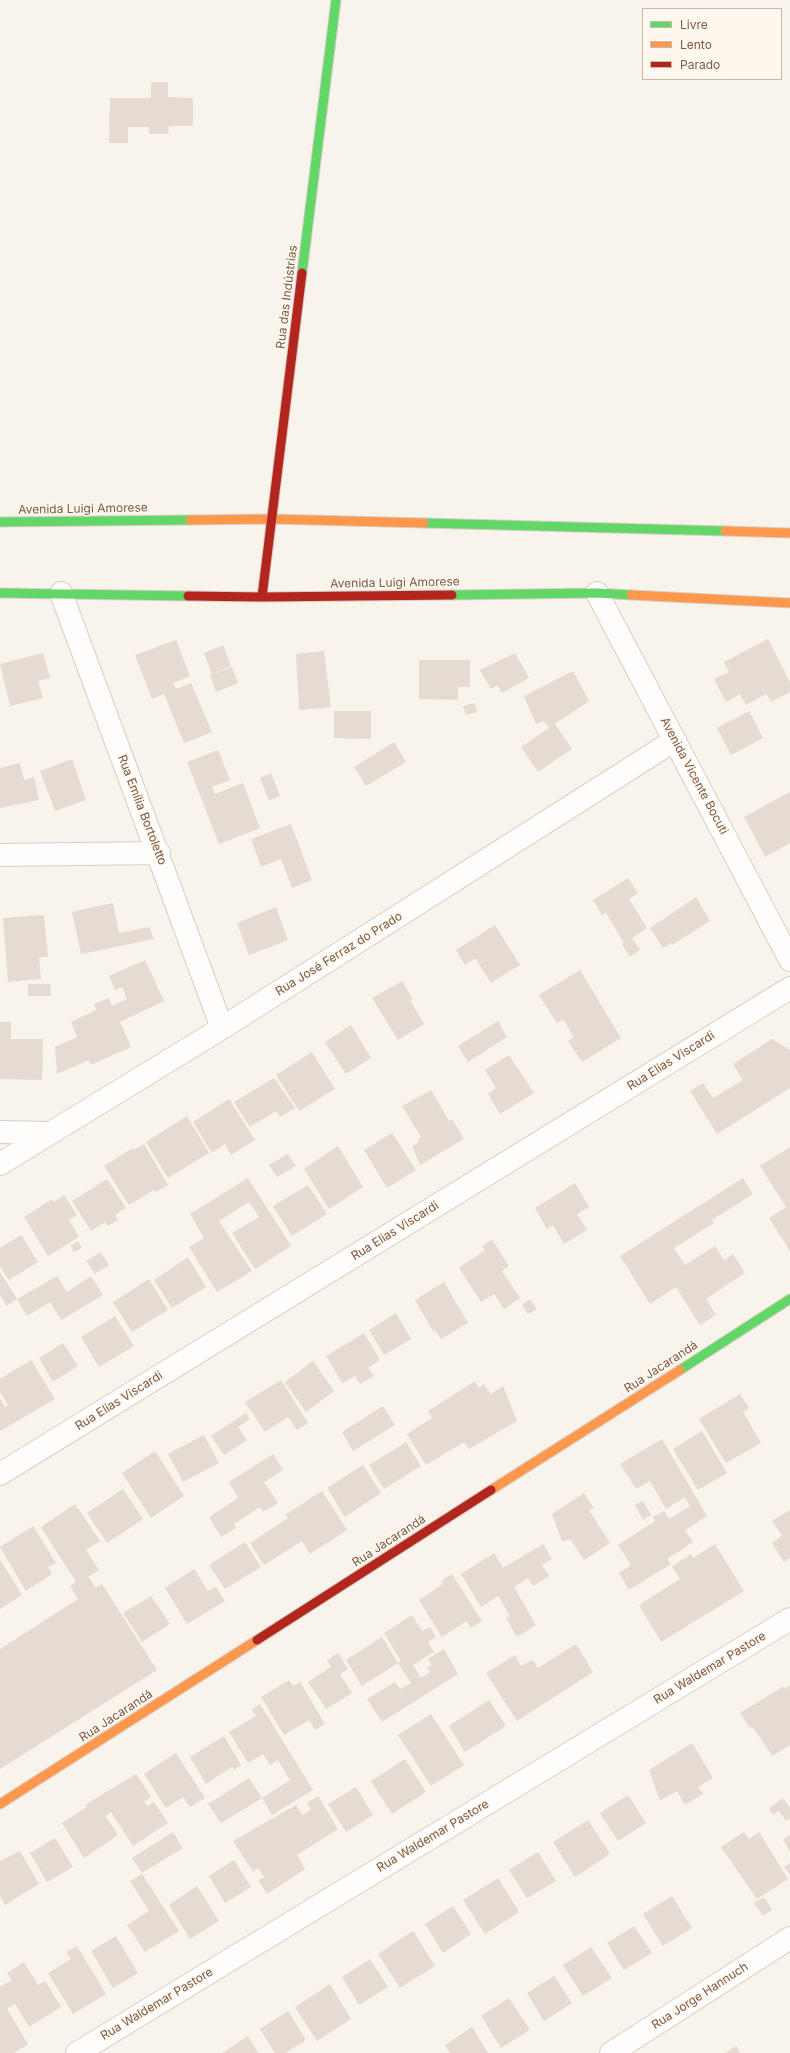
<!DOCTYPE html>
<html>
<head>
<meta charset="utf-8">
<style>
	body { margin:0 }
	#map { position:relative; width:790px; height:2053px; overflow:hidden; background:#f8f3eb; font-family:Inter,sans-serif }
	canvas { display:block }
	.legend { position:absolute; left:642px; top:8px; width:140px; height:72px; box-sizing:border-box; background:#fff8ee; border:1px solid #cab8ab; margin:0; padding:5px 7px; list-style:none; font-size:12px; color:#7b5847 }
	.legend li { display:flex; align-items:center; gap:8px; height:20px }
	.legend b { width:20px; border:1px solid #cab8ab }
</style>
</head>
<body>
<div id="map">
<canvas width="790" height="2053"></canvas>
<ul class="legend">
<li><b style="height:5px;background:#63d668"></b>Livre</li>
<li><b style="height:5px;background:#ff974d"></b>Lento</li>
<li><b style="height:5px;background:#b3261e"></b>Parado</li>
</ul>
</div>
<script>
const ctx = document.querySelector('canvas').getContext('2d');
ctx.lineJoin = 'round';
function fill(path, color) { ctx.fillStyle = color; ctx.fill(path, 'evenodd'); }
const poly = rows => new Path2D(rows.map(r => 'M' + r).join(''));
function trace(path, color, width, dash) { ctx.strokeStyle = color; ctx.lineWidth = width; ctx.lineCap = dash ? 'butt' : 'round'; ctx.setLineDash(dash || []); ctx.stroke(path); }
function write(font, color, halo, rows, align = 'center') {
  ctx.font = font + ' Inter,sans-serif'; ctx.lineWidth = 3; ctx.setLineDash([]); ctx.textBaseline = 'middle'; ctx.strokeStyle = halo; ctx.fillStyle = color; for (const [text, x, y, turn = 0] of rows) {
    ctx.save(); ctx.translate(x, y); ctx.rotate((+turn || 0) * Math.PI / 180); ctx.textAlign = isNaN(turn) ? turn : align; if (halo) ctx.strokeText(text, 0, 0); ctx.fillText(text, 0, 0); ctx.restore();
  }
}
fill(poly([
	[151,82,168,82,168,97,193,98,193,126,169,126,168,134,149,134,149,127,128,127,128,143,109,143,110,98,151,98],
	[768,639,790,682,790,692,771,702,766,694,746,705,740,694,726,702,714,679,729,672,724,662],
	[176,640,190,676,173,683,176,689,191,683,212,732,184,743,164,694,152,699,135,655],
	[223,645,231,666,212,674,204,653],
	[324,651,331,707,299,710,296,654],
	[43,653,50,678,38,681,43,698,10,706,0,664],
	[515,653,529,678,502,693,497,685,491,689,480,670],
	[419,660,470,660,470,687,458,687,458,700,419,699],
	[232,667,238,683,216,692,210,675],
	[573,671,589,701,555,724,572,749,538,772,521,747,549,728,544,721,536,724,524,696],
	[475,703,477,712,466,715,463,706],
	[334,711,371,711,371,739,334,738],
	[749,711,763,738,731,755,717,728],
	[394,742,406,762,366,786,354,767],
	[218,750,230,780,212,787,215,794,243,783,260,828,219,844,187,762],
	[72,759,86,800,55,811,40,771],
	[20,763,24,780,34,777,39,800,0,808,0,768],
	[271,773,280,796,269,801,260,778],
	[790,792,790,843,765,857,744,817],
	[291,824,312,880,292,888,281,859,261,867,251,839],
	[628,878,638,893,629,899,647,928,632,938,640,950,630,957,622,944,624,943,606,913,602,915,593,900],
	[696,897,710,921,672,945,671,943,663,948,650,928],
	[113,903,119,933,149,927,154,939,81,954,72,912],
	[276,907,288,940,249,955,237,923],
	[44,915,48,957,39,957,41,979,8,982,3,918],
	[495,925,520,965,491,983,475,958,465,965,456,950],
	[145,960,164,1001,120,1022,131,1047,91,1065,89,1060,57,1074,55,1047,77,1037,71,1022,96,1010,94,1004,109,998,112,1006,127,999,122,987,115,990,109,976],
	[580,970,621,1038,582,1062,568,1041,574,1037,563,1019,557,1023,539,995],
	[402,981,413,999,410,1000,424,1024,398,1040,372,998],
	[28,984,50,984,51,996,28,996],
	[498,1021,507,1037,468,1062,458,1046],
	[0,1022,11,1022,11,1039,43,1039,42,1080,0,1079],
	[351,1025,371,1058,346,1074,325,1042],
	[772,1039,790,1050,790,1088,717,1134,690,1091,703,1083,713,1098,743,1080,733,1064],
	[312,1052,335,1089,299,1111,276,1075],
	[509,1055,534,1093,500,1114,488,1094,496,1088,485,1070],
	[274,1078,295,1108,280,1117,276,1111,250,1127,234,1102],
	[431,1090,449,1121,452,1119,464,1139,420,1165,412,1146,419,1142,418,1139,421,1137,402,1106],
	[229,1099,255,1140,231,1155,225,1144,212,1153,193,1122],
	[187,1116,209,1153,168,1178,146,1142],
	[392,1133,416,1170,387,1188,364,1150],
	[144,1144,168,1185,156,1192,154,1190,129,1205,104,1166,133,1148,134,1150],
	[338,1146,363,1187,329,1209,304,1169],
	[790,1147,790,1251,769,1218,786,1207,760,1166],
	[288,1154,296,1166,277,1177,269,1165],
	[248,1178,291,1246,255,1269,232,1233,259,1217,249,1202,219,1221,252,1271,217,1292,189,1247,204,1238,190,1214],
	[743,1178,753,1194,712,1220,714,1223,674,1248,685,1265,715,1246,724,1260,733,1254,745,1273,706,1299,716,1315,700,1325,676,1287,650,1304,620,1256],
	[107,1179,126,1208,115,1215,118,1220,108,1226,105,1222,91,1231,72,1201],
	[575,1183,589,1207,577,1214,587,1230,564,1244,553,1225,547,1229,535,1208],
	[308,1185,327,1214,292,1236,273,1206],
	[64,1195,77,1215,69,1220,79,1237,48,1256,24,1217,52,1199,54,1202],
	[21,1235,38,1262,9,1280,0,1266,0,1248],
	[492,1239,509,1266,502,1271,520,1298,504,1309,494,1294,481,1302,459,1268,485,1250,482,1246],
	[78,1241,82,1248,74,1252,70,1246],
	[100,1252,109,1265,95,1274,86,1261],
	[188,1257,206,1287,172,1308,154,1280],
	[0,1272,17,1299,7,1306,0,1295],
	[57,1276,67,1292,91,1276,103,1295,61,1320,50,1302,27,1316,17,1299],
	[149,1279,168,1310,132,1332,113,1302],
	[444,1282,468,1323,441,1339,435,1330,433,1331,415,1300],
	[530,1299,537,1309,528,1314,522,1305],
	[396,1313,411,1339,384,1355,369,1330],
	[115,1316,134,1346,99,1367,81,1337],
	[364,1333,380,1360,368,1368,374,1376,360,1384,355,1376,342,1383,326,1356],
	[63,1343,78,1366,53,1382,39,1358],
	[31,1360,55,1399,0,1431,0,1399,5,1407,8,1405,0,1392,0,1379],
	[313,1361,334,1391,306,1412,285,1382],
	[281,1380,308,1423,297,1430,288,1417,265,1432,245,1402],
	[475,1381,479,1388,484,1384,491,1394,503,1386,517,1421,469,1449,464,1442,426,1465,407,1434,432,1418,428,1411],
	[740,1394,749,1408,743,1412,761,1443,726,1463,699,1419],
	[383,1406,395,1425,353,1451,342,1432],
	[246,1413,250,1419,238,1427,247,1440,224,1455,211,1436],
	[702,1431,727,1473,698,1490,673,1449],
	[204,1435,219,1463,183,1482,168,1454],
	[662,1439,707,1516,685,1530,693,1542,667,1559,671,1564,629,1590,619,1573,631,1565,618,1545,655,1521,653,1517,664,1511,669,1519,690,1506,685,1497,666,1509,650,1481,636,1489,620,1464],
	[406,1442,421,1466,384,1489,369,1465],
	[155,1451,184,1496,151,1518,122,1473],
	[273,1454,283,1470,264,1482,278,1503,263,1512,260,1507,234,1524,236,1528,221,1537,209,1517,238,1498,229,1482],
	[363,1465,381,1493,345,1517,327,1488],
	[123,1489,143,1519,107,1543,87,1513],
	[322,1491,347,1530,310,1554,302,1541,264,1565,250,1543,288,1518,285,1515],
	[584,1493,594,1508,589,1510,610,1543,584,1560,571,1540,562,1541,552,1514],
	[643,1501,651,1515,643,1520,635,1505],
	[75,1504,100,1541,86,1550,99,1570,88,1577,96,1588,102,1584,157,1670,0,1769,0,1649,78,1599,70,1586,76,1582,41,1527],
	[790,1510,790,1558,784,1562,772,1543,782,1536,772,1521],
	[33,1526,56,1563,48,1567,52,1574,26,1591,0,1547],
	[245,1542,261,1567,225,1589,209,1565],
	[543,1544,552,1559,542,1565,549,1576,533,1586,528,1578,514,1587,536,1625,517,1637,506,1618,510,1616,498,1596,481,1607,461,1574,494,1553,503,1568],
	[715,1544,744,1591,661,1642,639,1605,680,1579,672,1567,691,1554,693,1558],
	[0,1560,22,1595,0,1609],
	[194,1569,208,1591,216,1587,225,1601,187,1624,165,1588],
	[452,1574,482,1621,471,1628,467,1621,442,1637,419,1600,443,1584,441,1581],
	[151,1596,170,1624,142,1642,123,1613],
	[412,1615,422,1631,430,1627,436,1637,428,1642,434,1652,413,1665,421,1678,430,1672,427,1668,432,1665,428,1659,444,1649,458,1674,382,1722,367,1699,395,1682,400,1689,411,1683,398,1663,401,1661,384,1633],
	[382,1637,398,1663,362,1686,346,1660],
	[576,1644,593,1672,517,1721,486,1673,515,1655,521,1666,533,1660,538,1668],
	[338,1653,348,1669,340,1674,352,1693,326,1709,308,1682,331,1667,327,1660],
	[289,1680,293,1686,300,1682,325,1724,315,1730,309,1720,284,1735,261,1697],
	[790,1685,790,1745,772,1756,753,1727,750,1728,740,1713,784,1686,785,1689],
	[489,1700,506,1726,465,1752,449,1726],
	[260,1704,313,1790,272,1815,262,1798,290,1780,278,1760,270,1765,263,1754,248,1763,229,1732,256,1716,252,1709],
	[431,1714,464,1765,431,1786,398,1735],
	[224,1736,241,1765,234,1770,232,1767,206,1784,190,1757],
	[692,1743,713,1778,698,1787,703,1794,685,1805,677,1791,660,1801,649,1770],
	[176,1753,205,1798,190,1807,183,1797,166,1808,144,1774],
	[405,1759,426,1792,392,1814,371,1781],
	[136,1774,151,1797,144,1802,147,1806,154,1802,168,1823,133,1846,111,1812,105,1816,118,1835,84,1858,62,1823,87,1807,85,1805],
	[249,1778,262,1798,221,1823,208,1804],
	[356,1787,373,1815,346,1832,328,1804],
	[628,1795,646,1823,618,1841,600,1813],
	[318,1796,338,1829,297,1855,305,1869,267,1894,258,1880,264,1877,258,1868,253,1872,233,1841,296,1805,302,1815,311,1810,307,1803],
	[783,1798,790,1808,790,1818,786,1821,779,1811,773,1815,769,1808],
	[588,1820,610,1854,575,1877,553,1842],
	[173,1832,183,1848,142,1873,132,1858],
	[744,1832,749,1839,759,1832,788,1879,757,1899,721,1847],
	[790,1835,790,1851,783,1840],
	[55,1838,73,1867,47,1882,30,1853],
	[20,1851,39,1884,5,1905,0,1896,0,1861],
	[538,1852,556,1881,527,1898,509,1870],
	[234,1860,251,1887,225,1903,209,1876],
	[790,1863,790,1875,784,1867],
	[142,1874,179,1931,145,1952,127,1925,149,1911,130,1881],
	[498,1878,519,1912,485,1934,463,1900],
	[197,1886,219,1921,190,1939,169,1905],
	[672,1896,692,1928,663,1946,643,1914],
	[764,1897,772,1910,763,1916,754,1903],
	[453,1906,471,1934,443,1953,425,1924],
	[634,1926,652,1953,624,1970,607,1943],
	[413,1931,435,1966,400,1988,378,1954],
	[116,1936,138,1973,113,1988,91,1951],
	[77,1946,106,1994,73,2014,48,1973,71,1959,66,1952],
	[591,1947,612,1978,583,1996,563,1965],
	[370,1959,388,1987,359,2005,342,1977],
	[24,1962,38,1985,45,1981,61,2007,29,2027,15,2004,7,2009,28,2044,14,2053,0,2053,0,1987,12,1980,7,1973],
	[554,1976,572,2003,544,2021,527,1993],
	[330,1984,351,2019,317,2041,295,2007],
	[509,1998,530,2030,501,2048,481,2016],
	[288,2011,306,2040,285,2053,275,2053,260,2029],
	[472,2027,488,2053,450,2053,445,2045],
	[248,2036,258,2053,222,2053],
	[736,2046,740,2053,725,2053]
]), '#e5dbd2');
const street = poly([
	[61,593,222,1028],
	[597,593,790,960],
	[0,855,159,853],
	[0,1132,48,1133],
	[0,1164,222,1028,675,740],
	[0,1474,790,988],
	[77,2053,790,1619],
	[611,2053,790,1938]
]);
const fast = poly([
	[302,273,336,0],
	[0,522,190,520],
	[424,523,725,531],
	[0,593,188,596],
	[452,595,597,593,631,595],
	[680,1370,790,1299]
]);
const slow = poly([
	[190,520,271,519,424,523],
	[725,531,790,533],
	[631,595,790,603],
	[491,1490,680,1370],
	[0,1804,257,1640]
]);
const jam = poly([
	[188,596,262,597,452,595],
	[262,597,302,273],
	[257,1640,491,1490]
]);
trace(street, '#d7cec8', 24);
trace(fast, '#d8cec7', 11);
trace(slow, '#d8cec7', 11);
trace(jam, '#d8cec7', 11);
trace(street, '#fefdfc', 22);
trace(fast, '#63d668', 9);
trace(slow, '#ff974d', 9);
trace(jam, '#b3261e', 9);
write('12px', '#7b5847', '#fff8ee', [
	["Rua das Indústrias",287,297,-83],
	["Avenida Luigi Amorese",83,509,-1],
	["Avenida Luigi Amorese",395,583,-1],
	["Avenida Vicente Bocuti",694,776,62],
	["Rua Emília Bortoletto",142,810,69],
	["Rua José Ferraz do Prado",339,954,-32],
	["Rua Elias Viscardi",671,1061,-32],
	["Rua Elias Viscardi",395,1231,-32],
	["Rua Jacarandá",661,1367,-33],
	["Rua Elias Viscardi",119,1401,-32],
	["Rua Jacarandá",389,1541,-33],
	["Rua Waldemar Pastore",710,1668,-31],
	["Rua Jacarandá",116,1716,-33],
	["Rua Waldemar Pastore",433,1836,-31],
	["Rua Jorge Hannuch",700,1996,-33],
	["Rua Waldemar Pastore",157,2004,-31]
]);
</script>
</body>
</html>
